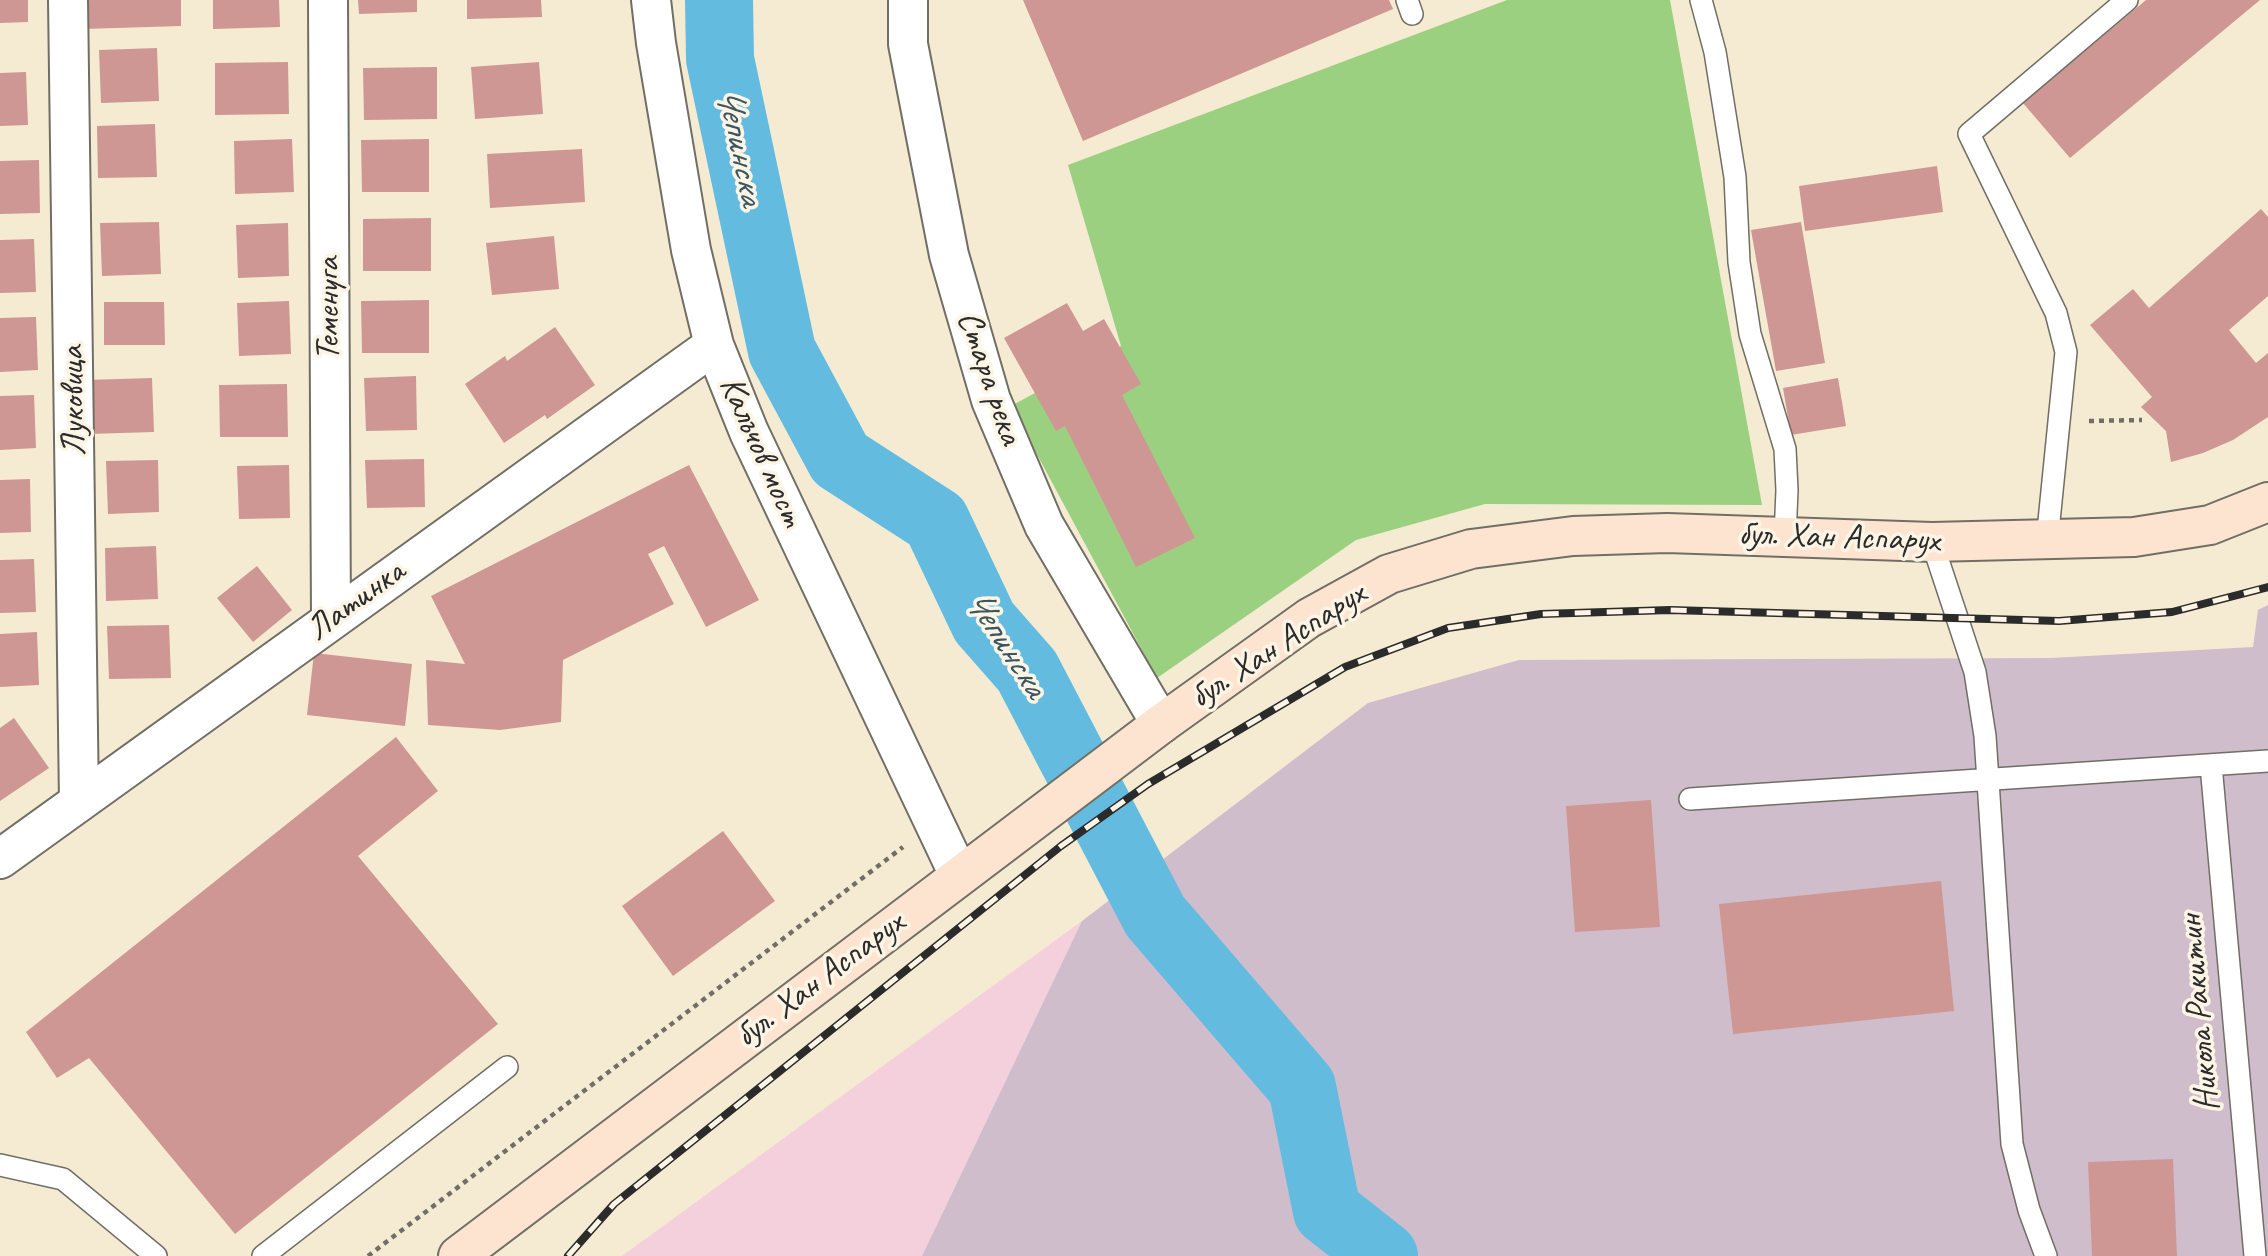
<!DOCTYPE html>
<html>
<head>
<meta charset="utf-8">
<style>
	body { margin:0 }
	canvas { display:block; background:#f4ebd2 }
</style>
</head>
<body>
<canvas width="2268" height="1256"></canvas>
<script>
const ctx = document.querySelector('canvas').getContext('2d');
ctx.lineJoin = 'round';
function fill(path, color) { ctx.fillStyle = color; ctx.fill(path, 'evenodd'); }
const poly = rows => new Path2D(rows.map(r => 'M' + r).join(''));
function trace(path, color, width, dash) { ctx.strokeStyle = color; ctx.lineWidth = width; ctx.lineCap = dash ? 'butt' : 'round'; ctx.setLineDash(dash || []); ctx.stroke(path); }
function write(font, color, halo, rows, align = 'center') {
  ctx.font = font + ' Caveat,sans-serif'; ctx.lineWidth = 7; ctx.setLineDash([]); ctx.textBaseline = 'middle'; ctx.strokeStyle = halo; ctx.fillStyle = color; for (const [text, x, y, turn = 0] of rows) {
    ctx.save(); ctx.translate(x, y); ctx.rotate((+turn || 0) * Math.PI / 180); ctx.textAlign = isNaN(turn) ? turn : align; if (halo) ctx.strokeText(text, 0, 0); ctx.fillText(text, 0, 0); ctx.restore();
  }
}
fill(poly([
	[1082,921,922,1256,622,1256]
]), '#f4cfdc');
fill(poly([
	[2268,605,2268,1256,922,1256,1082,921,1368,703,1519,660,2051,658,2253,647,2258,610]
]), '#d0bdcc');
fill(poly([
	[1507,0,1670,0,1762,505,1485,504,1356,540,1157,678,1011,406,1121,346,1068,165]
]), '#9cd081');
trace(poly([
	[719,0,720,59,782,351,840,459,936,521,984,622,1027,671,1155,916,1302,1087,1327,1211,1384,1256]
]), '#63bce0', 68);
fill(poly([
	[0,0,28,0,28,22,0,23],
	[82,0,181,0,181,26,83,29],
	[213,0,279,0,280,27,213,29],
	[358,0,417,0,417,12,359,14],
	[467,0,541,0,542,17,467,19],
	[1023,0,1389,0,1393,9,1083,141],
	[2146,0,2260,0,2070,158,2023,103],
	[157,48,159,101,101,103,99,50],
	[288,62,289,114,215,115,215,63],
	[539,62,543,114,475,119,471,67],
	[437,67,437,119,364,120,363,68],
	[26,72,28,125,0,126,0,73],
	[155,124,157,177,98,178,97,126],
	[292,139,294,192,235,194,234,141],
	[429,139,429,192,362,192,361,140],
	[582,149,585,202,490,208,487,154],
	[39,160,40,213,0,214,0,161],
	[1937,166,1943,212,1805,231,1799,186],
	[2261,209,2268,217,2268,296,2229,330,2256,363,2268,353,2268,417,2233,440,2203,453,2171,462,2166,431,2141,407,2152,397,2090,325,2133,289,2149,308],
	[431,218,431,271,363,271,363,219],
	[159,222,161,274,102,276,100,223],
	[1801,222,1825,363,1776,371,1751,230],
	[288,223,289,276,238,278,236,225],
	[554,236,559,289,492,295,486,243],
	[34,239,36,292,0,293,0,240],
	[429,300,429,353,362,353,361,301],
	[289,301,291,354,239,356,237,303],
	[104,302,164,302,165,345,104,345],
	[1067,303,1083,331,1104,319,1141,384,1122,395,1195,538,1136,567,1065,426,1056,431,1004,338],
	[36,317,38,370,0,372,0,318],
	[555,327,595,385,547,419,545,415,504,443,465,384,505,356,507,361],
	[416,376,417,430,366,431,364,378],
	[152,378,154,432,88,434,86,380],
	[1838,378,1846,426,1791,435,1783,388],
	[287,384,288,437,220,437,219,385],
	[34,395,36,448,0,450,0,396],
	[424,459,425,507,367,508,365,460],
	[158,460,159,512,108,514,106,461],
	[289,465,290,518,239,519,237,466],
	[689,465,759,600,706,627,664,546,648,554,674,604,563,660,561,722,500,730,428,725,426,660,465,664,431,596],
	[30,479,31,532,0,533,0,480],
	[156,546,158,599,106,601,105,548],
	[34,559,36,612,0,613,0,560],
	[257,566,292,610,253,642,217,598],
	[169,625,171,678,109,679,107,626],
	[37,632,39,685,0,687,0,634],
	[314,653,412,664,405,726,307,715],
	[14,718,49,768,0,801,0,728],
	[396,737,438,791,358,856,498,1024,235,1234,89,1058,57,1078,26,1032],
	[1651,800,1660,927,1575,932,1566,806],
	[723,831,775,901,673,976,622,906],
	[1941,881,1954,1011,1733,1034,1719,904],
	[2173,1159,2177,1256,2092,1256,2088,1162]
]), '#cf9793');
const service = poly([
	[1407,0,1412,14],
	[1701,0,1715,52,1735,177,1739,262,1750,334,1785,449,1787,490,1785,537],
	[2047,541,2066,352,2056,313,1969,134,2127,0],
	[1932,542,1975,672,1985,736,2012,1144,2029,1210,2046,1256],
	[2211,765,2255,1256],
	[1690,799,2268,761],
	[0,1165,63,1179,156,1256],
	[263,1256,507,1067]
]);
const minor = poly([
	[68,0,79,802],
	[328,0,331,619],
	[651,0,656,43,691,250,714,345,749,432,959,875],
	[908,0,908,44,949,255,991,400,1044,525,1161,724],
	[0,859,714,345]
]);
const secondary = poly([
	[458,1256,1161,724,1309,618,1389,574,1471,549,1573,536,1667,533,1932,542,2134,537,2210,525,2268,502]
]);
trace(service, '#716e65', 24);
trace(minor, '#716e65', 42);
trace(secondary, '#716e65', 42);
trace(poly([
	[2089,421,2142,420],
	[368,1256,903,847]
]), '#716e65', 4.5, [5, 5]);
trace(service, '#fff', 21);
trace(minor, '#fff', 38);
trace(secondary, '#fde4d0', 38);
const rail = poly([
	[568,1256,614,1204,1061,846,1148,784,1345,667,1448,628,1541,614,1670,610,2059,621,2172,612,2268,587]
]);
trace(rail, '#2b2b2b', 8);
trace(rail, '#fcf5e5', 5, [16]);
write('35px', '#2b2b2b', '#fcf5e5', [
	["Теменуга",329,309,-90],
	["Стара река",989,378,71],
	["Луковица",74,401,-91],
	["Калъчов мост",761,452,66],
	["бул. Хан Аспарух",1839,538,2],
	["Латинка",356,601,-36],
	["бул. Хан Аспарух",1278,646,-33],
	["бул. Хан Аспарух",820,980,-37],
	["Никола Ракитин",2200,1013,-95]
]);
write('italic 37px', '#3c5661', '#fcf5e5', [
	["Чепинска",739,146,78],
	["Чепинска",1005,644,57]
]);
</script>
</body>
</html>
